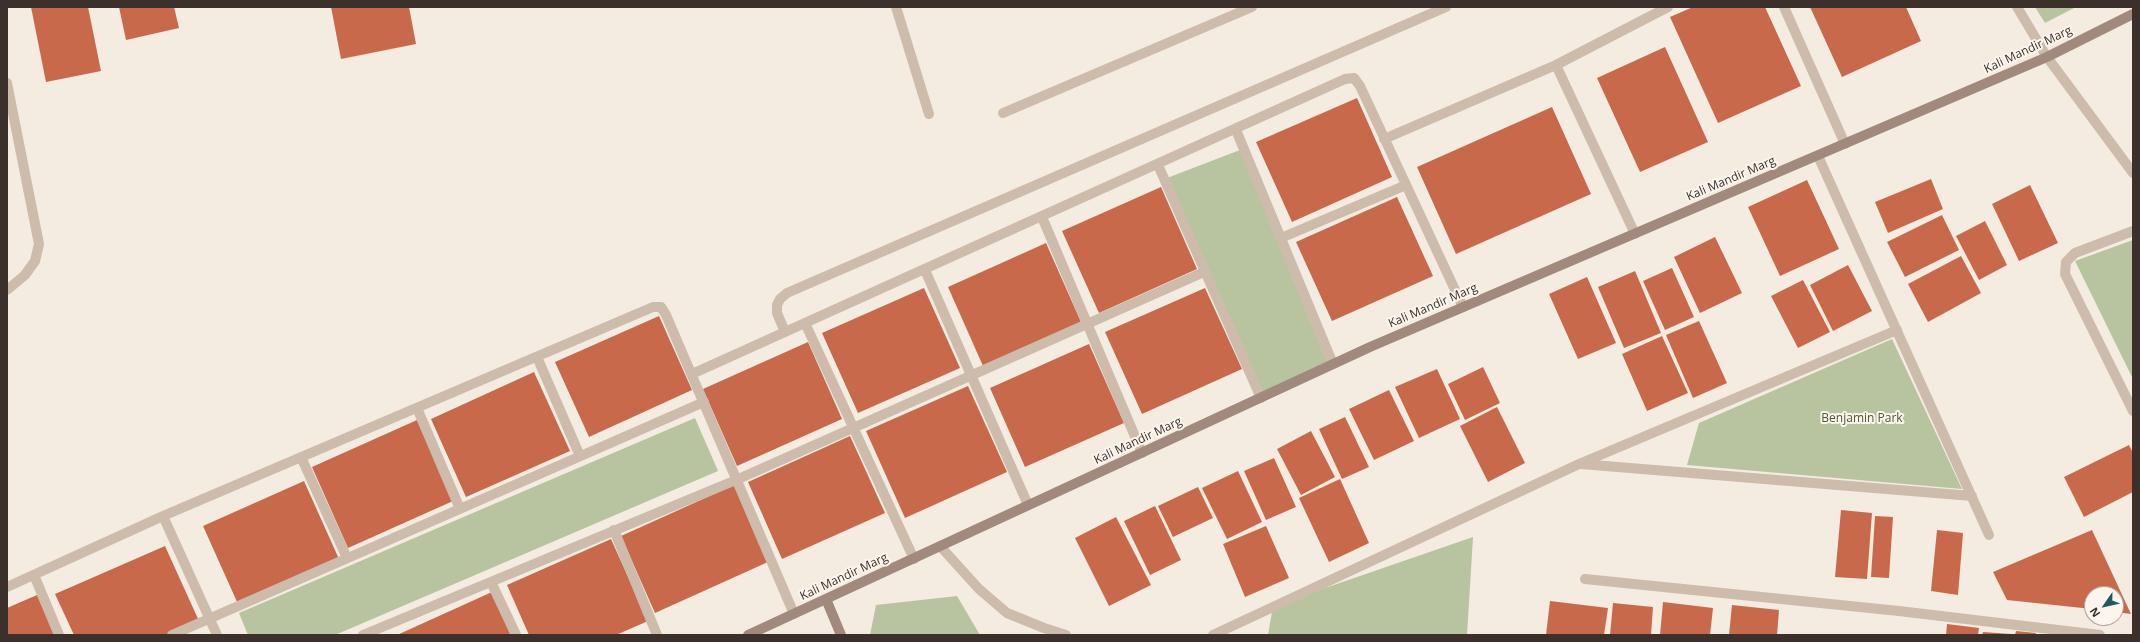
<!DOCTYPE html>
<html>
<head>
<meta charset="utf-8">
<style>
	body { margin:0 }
	#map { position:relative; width:2140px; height:642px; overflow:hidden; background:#f4ebe1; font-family:"Open Sans",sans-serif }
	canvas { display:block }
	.frame { position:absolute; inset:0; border:8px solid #3b302b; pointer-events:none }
	.north { position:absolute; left:2084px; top:586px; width:40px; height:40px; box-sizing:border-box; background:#fbf5ee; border:1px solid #aea6a0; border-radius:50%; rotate:236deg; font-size:11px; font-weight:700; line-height:16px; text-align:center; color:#3b302b }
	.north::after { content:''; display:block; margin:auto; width:14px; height:18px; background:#1f5a5e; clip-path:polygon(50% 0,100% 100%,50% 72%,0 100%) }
</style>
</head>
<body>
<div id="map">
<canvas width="2140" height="642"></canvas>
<div class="frame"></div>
<div class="north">N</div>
</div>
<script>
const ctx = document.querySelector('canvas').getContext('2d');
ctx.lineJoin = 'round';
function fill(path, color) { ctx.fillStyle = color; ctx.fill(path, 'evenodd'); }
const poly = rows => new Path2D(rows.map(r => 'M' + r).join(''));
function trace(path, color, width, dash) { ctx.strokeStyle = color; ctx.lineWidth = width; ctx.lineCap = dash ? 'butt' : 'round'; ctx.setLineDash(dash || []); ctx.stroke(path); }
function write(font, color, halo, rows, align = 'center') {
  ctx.font = font + ' "Open Sans",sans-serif'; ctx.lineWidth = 4; ctx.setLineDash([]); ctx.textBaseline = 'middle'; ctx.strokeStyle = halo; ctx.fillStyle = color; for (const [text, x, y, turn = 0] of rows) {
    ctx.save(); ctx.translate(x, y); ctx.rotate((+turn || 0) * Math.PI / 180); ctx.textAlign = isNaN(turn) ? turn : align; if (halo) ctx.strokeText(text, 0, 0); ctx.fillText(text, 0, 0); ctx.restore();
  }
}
fill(poly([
	[2035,7,2076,7,2045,23],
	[1240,150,1327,362,1263,393,1167,178],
	[2133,240,2133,379,2075,261],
	[1892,339,1962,489,1687,465,1699,423],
	[695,418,718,471,335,635,248,635,239,613],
	[1473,537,1467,635,1268,635,1273,606],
	[957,596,980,635,870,635,876,605]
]), '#b8c4a0');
fill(poly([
	[31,7,88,7,101,71,46,82],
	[119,7,174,7,179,28,126,40],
	[331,7,409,7,416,44,341,59],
	[1693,7,1765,7,1801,86,1718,123,1670,17],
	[1810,7,1906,7,1921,41,1842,77],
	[1665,47,1708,142,1640,172,1597,78],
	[1357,98,1392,177,1292,222,1256,142],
	[1552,107,1591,194,1456,254,1417,167],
	[1931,179,1943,209,1888,233,1875,202],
	[1807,180,1839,249,1780,276,1748,207],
	[2030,185,2058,243,2019,261,1992,204],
	[1161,187,1197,269,1099,313,1062,231],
	[1397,197,1433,276,1332,321,1296,242],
	[1942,215,1959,250,1905,277,1887,242],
	[1985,221,2007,265,1979,280,1956,236],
	[1715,237,1742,293,1700,313,1674,257],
	[1046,243,1081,322,983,366,948,287],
	[1961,256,1981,293,1928,322,1908,284],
	[1848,265,1872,311,1833,331,1810,285],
	[1672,268,1694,317,1665,330,1643,281],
	[1635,271,1661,333,1624,348,1598,287],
	[1587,277,1616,343,1578,359,1549,294],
	[1803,280,1830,332,1798,348,1771,296],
	[924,288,960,368,858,413,822,333],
	[1205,288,1242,369,1142,414,1105,332],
	[659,316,692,390,589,437,555,362],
	[1699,321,1727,383,1693,398,1666,335],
	[1662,336,1688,393,1647,411,1622,354],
	[808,342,842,419,737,466,703,389],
	[1089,344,1124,423,1025,467,990,388],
	[1483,367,1500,403,1465,420,1448,384],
	[1437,369,1460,419,1419,438,1395,387],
	[534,372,570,451,466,497,431,419],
	[968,386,1007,472,905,518,866,431],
	[1389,390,1414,441,1374,460,1349,409],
	[1497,407,1525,463,1488,482,1460,426],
	[1345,417,1369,467,1342,479,1319,429],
	[417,420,453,501,348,548,312,467],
	[1311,431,1335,477,1301,495,1277,449],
	[850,436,885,513,782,559,748,482],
	[2129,445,2133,453,2133,492,2084,517,2064,477],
	[1274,458,1296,507,1266,520,1244,471],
	[1238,471,1262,522,1227,539,1202,488],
	[1340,479,1369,543,1329,562,1299,498],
	[304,481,339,559,238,604,203,526],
	[734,485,768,562,655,613,621,536],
	[1198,487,1213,518,1173,537,1158,506],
	[1155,506,1181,560,1150,575,1124,521],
	[1841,510,1872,513,1867,579,1835,577],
	[1875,516,1893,517,1889,578,1871,577],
	[1116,517,1151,585,1109,606,1075,538],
	[1266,526,1289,578,1245,597,1223,544],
	[1937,530,1963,533,1958,595,1931,591],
	[2092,530,2131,614,2116,612,2116,594,2092,594,2092,609,2007,600,1993,572],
	[611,539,648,621,616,635,529,635,507,585],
	[165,546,199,621,166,635,74,635,55,594],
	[492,592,511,635,397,635],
	[37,595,55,635,7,635,7,608],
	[1550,601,1608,608,1604,635,1546,635],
	[1663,602,1713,608,1710,635,1660,635],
	[1613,603,1653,607,1651,635,1610,635],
	[1732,605,1779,610,1777,635,1729,635],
	[1947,624,1979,628,1978,635,1946,635],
	[2016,631,2036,633,2035,635,2015,635],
	[1983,632,2011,634,2011,635,1982,635]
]), '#c8694b');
trace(poly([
	[7,83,39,244,35,261,25,275,7,290]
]), '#cdbbac', 10);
trace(poly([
	[896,7,929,114],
	[1784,7,1845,144],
	[2017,7,2047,57,2133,173],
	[1556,65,1635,234],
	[1003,113,1252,7],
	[1236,130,1333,364],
	[1384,139,1556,65,1668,7],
	[1818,156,1989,535],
	[1158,165,1261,398],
	[1042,217,1142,453],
	[2133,231,2075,253,2066,262,2065,274,2133,411],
	[1281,238,1406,185],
	[925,270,1028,505],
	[805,323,914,559],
	[785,332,777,313,777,305,780,299,787,293,1446,7],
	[537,357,580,456],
	[692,374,1345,79,1354,78,1360,86,1463,307],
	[417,408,460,509],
	[301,457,347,558],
	[1581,464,1972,496],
	[163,516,217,635],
	[614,530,657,635],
	[940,546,979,589,1007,613,1044,628,1066,635],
	[34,575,59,635],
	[1585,579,1899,611,2100,635],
	[491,582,516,635],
	[7,587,163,516,653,307,661,307,666,315,794,614],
	[172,635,704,402],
	[363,635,736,480,1204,272],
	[1213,635,1579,464,1897,330]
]), '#cdbbac', 10);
trace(poly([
	[826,599,841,635],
	[748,635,1370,347,2047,57,2133,14]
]), '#a18a7d', 10);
write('12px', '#3b302b', '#fbf5ee', [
	["Kali Mandir Marg",2028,50,-25],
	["Kali Mandir Marg",1731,179,-23],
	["Kali Mandir Marg",1433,306,-23],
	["Kali Mandir Marg",1138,441,-25],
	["Kali Mandir Marg",844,577,-25]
]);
write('12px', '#4a5a2e', '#fbf5ee', [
	["Benjamin Park",1862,419]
]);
</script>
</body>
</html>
